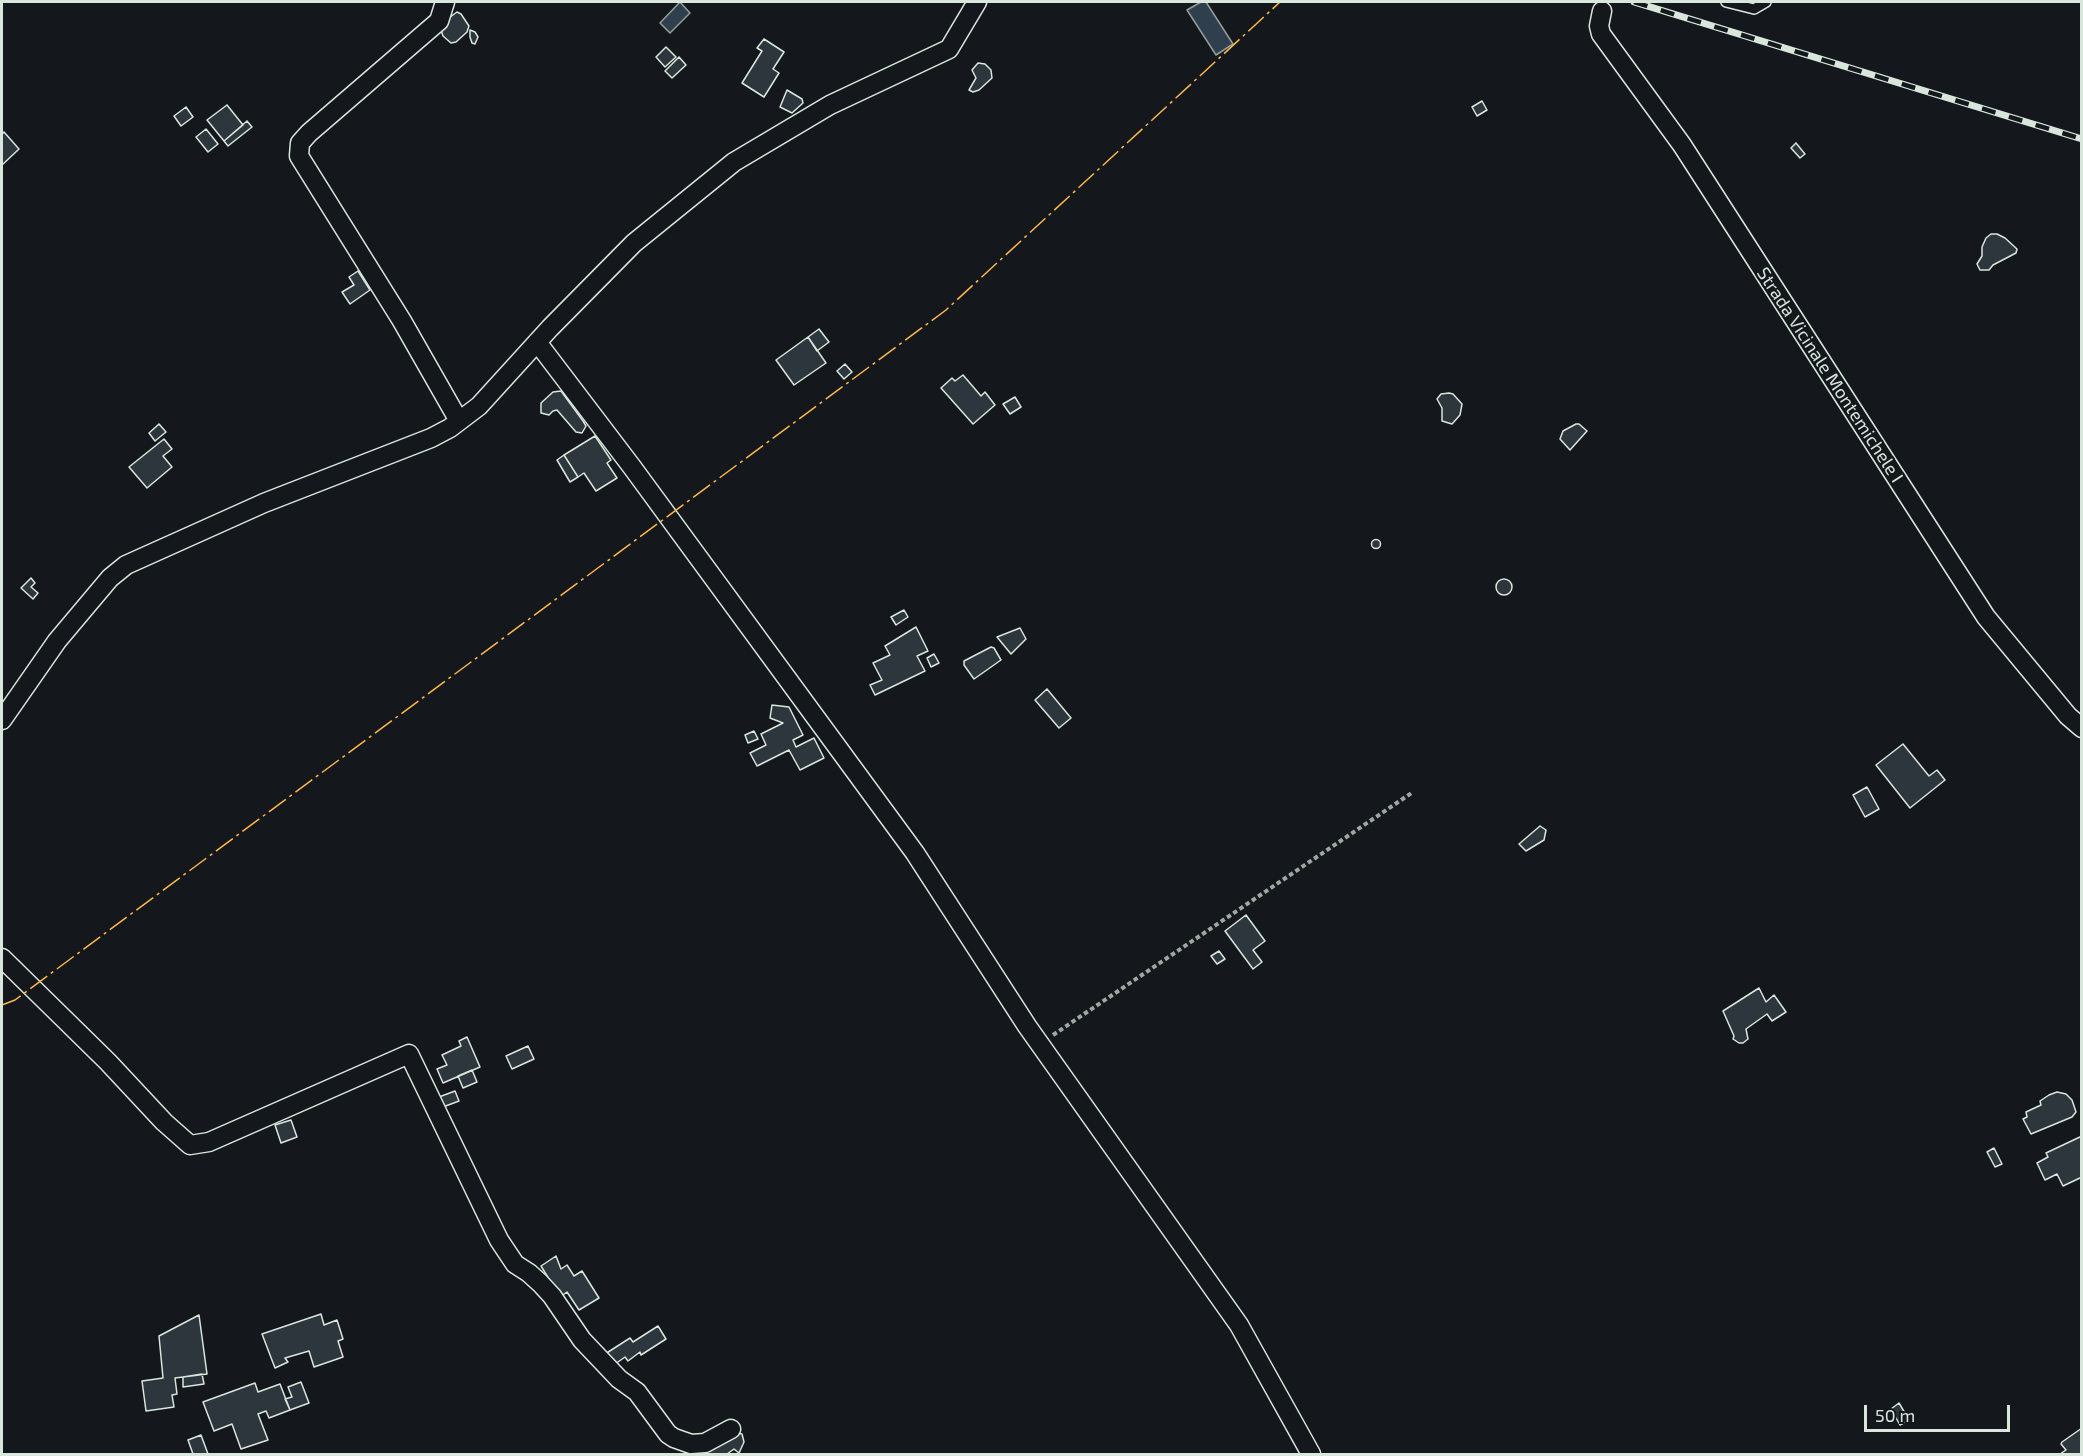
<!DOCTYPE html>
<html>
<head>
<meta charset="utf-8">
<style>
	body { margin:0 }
	#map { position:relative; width:2083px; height:1456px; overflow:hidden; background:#14181c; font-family:"Exo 2",sans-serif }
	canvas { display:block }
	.frame { position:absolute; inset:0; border:3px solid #d8e6dc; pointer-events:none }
	.scale { position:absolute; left:1864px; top:1405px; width:146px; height:27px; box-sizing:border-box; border:3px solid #d8e6dc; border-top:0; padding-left:8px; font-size:18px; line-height:21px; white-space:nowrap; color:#d8e6dc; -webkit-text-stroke:4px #14181c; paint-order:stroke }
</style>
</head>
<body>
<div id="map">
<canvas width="2083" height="1456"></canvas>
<div class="frame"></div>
<div class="scale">50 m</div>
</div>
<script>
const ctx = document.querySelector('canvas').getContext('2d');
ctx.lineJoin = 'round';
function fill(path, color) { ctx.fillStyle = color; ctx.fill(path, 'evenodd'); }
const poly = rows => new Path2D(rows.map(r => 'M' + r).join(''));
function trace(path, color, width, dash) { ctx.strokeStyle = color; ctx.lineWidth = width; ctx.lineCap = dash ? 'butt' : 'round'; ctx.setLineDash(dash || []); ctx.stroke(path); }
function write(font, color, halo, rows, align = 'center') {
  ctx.font = font + ' "Exo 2",sans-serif'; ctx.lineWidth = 4.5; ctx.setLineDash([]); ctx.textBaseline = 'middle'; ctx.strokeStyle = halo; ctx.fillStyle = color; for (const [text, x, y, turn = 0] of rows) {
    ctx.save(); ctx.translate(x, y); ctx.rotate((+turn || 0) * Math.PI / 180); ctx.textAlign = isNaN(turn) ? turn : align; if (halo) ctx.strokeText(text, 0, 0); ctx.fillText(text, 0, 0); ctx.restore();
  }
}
const water = poly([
	[680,2,690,13,670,33,660,23,680,2],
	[1201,2,1206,2,1233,44,1216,55,1187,10,1201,2]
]);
fill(water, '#2f3f4d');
trace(water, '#939e99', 1.5);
const building = poly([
	[457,12,461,14,469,26,467,32,456,42,451,43,443,36,441,30,442,23,457,12],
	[470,30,475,32,478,37,475,44,472,43,470,37,470,30],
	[764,39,784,52,773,69,779,73,764,97,742,83,762,51,757,48,764,39],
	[666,47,676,57,665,67,656,57,666,47],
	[679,57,686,65,672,78,665,71,679,57],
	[978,63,985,64,991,70,992,78,979,90,973,92,969,90,976,78,972,70,978,63],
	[787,90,802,99,803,103,792,113,780,107,787,90],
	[1482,101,1487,110,1477,116,1472,107,1482,101],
	[227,105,243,125,224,141,207,120,227,105],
	[186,107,193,117,181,126,174,116,186,107],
	[247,121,252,127,228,146,224,141,247,121],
	[206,129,218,144,208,152,196,137,206,129],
	[4,132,19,149,2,165,2,134,4,132],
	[1796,143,1805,154,1800,158,1791,148,1796,143],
	[1991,234,1997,234,2005,238,2017,249,2016,253,1993,265,1989,270,1980,270,1977,264,1982,256,1982,247,1986,238,1991,234],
	[358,271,370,290,350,304,342,292,354,285,349,277,358,271],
	[819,329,829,342,817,351,808,337,819,329],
	[808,337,826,363,794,385,776,360,808,337],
	[845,364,852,372,844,379,837,371,845,364],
	[963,375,981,396,985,392,995,405,973,424,941,388,952,378,955,381,963,375],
	[561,391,583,421,586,426,582,433,576,432,557,410,553,411,549,415,541,413,541,403,553,392,561,391],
	[1449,393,1453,394,1462,404,1460,415,1452,424,1442,421,1442,408,1437,399,1441,394,1449,393],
	[1015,397,1021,407,1010,414,1003,404,1015,397],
	[159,424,166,432,155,441,149,433,159,424],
	[1576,424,1579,424,1587,431,1570,450,1560,439,1563,431,1576,424],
	[595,436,611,460,607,463,617,478,596,491,584,473,578,477,564,455,595,436],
	[164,439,172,449,163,456,172,467,147,488,129,467,164,439],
	[564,455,578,477,570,482,557,460,564,455],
	'1371.5 544a4.5 4.5 0 1 1 9 0a4.5 4.5 0 1 1-9 0Z',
	[31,578,35,583,31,587,38,593,33,599,21,588,31,578],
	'1496 587a8 8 0 1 1 16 0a8 8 0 1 1-16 0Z',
	[904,610,908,617,896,625,891,617,904,610],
	[916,627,928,651,917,656,925,671,875,695,870,685,882,680,873,663,890,655,885,646,916,627],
	[1020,628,1026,639,1011,654,997,637,1020,628],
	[991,647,994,648,1001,660,974,679,964,665,964,661,991,647],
	[934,654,939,663,931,667,927,658,934,654],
	[1047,689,1071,718,1059,728,1035,700,1047,689],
	[772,705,789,707,803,735,793,740,796,747,814,738,824,758,800,770,789,750,757,766,750,753,766,745,761,734,783,723,770,718,772,705],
	[754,731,758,739,748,743,745,735,754,731],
	[1903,744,1929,776,1937,770,1945,780,1910,808,1876,765,1903,744],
	[1867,787,1879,809,1865,817,1853,795,1867,787],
	[1540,826,1546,830,1544,840,1526,851,1519,844,1540,826],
	[1246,915,1265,941,1253,950,1262,962,1253,969,1225,931,1246,915],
	[1219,951,1225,959,1217,964,1211,956,1219,951],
	[1759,988,1766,1002,1774,995,1786,1012,1772,1021,1767,1014,1746,1029,1748,1039,1743,1043,1739,1043,1733,1039,1734,1036,1723,1011,1759,988],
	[467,1037,480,1067,443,1083,437,1069,447,1065,442,1055,461,1046,459,1041,467,1037],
	[528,1046,534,1059,512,1069,506,1056,528,1046],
	[472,1070,477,1082,463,1088,458,1076,472,1070],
	[455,1091,459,1101,443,1107,439,1097,455,1091],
	[2057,1092,2066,1094,2072,1100,2076,1112,2072,1117,2031,1134,2023,1119,2027,1117,2026,1112,2041,1105,2040,1101,2049,1095,2057,1092],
	[291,1120,297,1137,281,1143,275,1125,291,1120],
	[2082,1136,2082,1177,2063,1186,2057,1174,2045,1180,2037,1163,2048,1157,2046,1153,2082,1136],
	[1994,1148,2002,1164,1995,1167,1987,1152,1994,1148],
	[556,1256,561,1269,567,1265,574,1276,582,1271,599,1298,579,1310,567,1292,560,1297,541,1266,556,1256],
	[321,1314,324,1325,337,1320,343,1339,338,1341,343,1357,314,1367,309,1351,285,1358,288,1362,275,1368,262,1334,321,1314],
	[199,1315,207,1374,175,1378,177,1394,172,1395,174,1407,146,1411,142,1381,163,1378,159,1336,199,1315],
	[658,1326,666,1339,641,1355,640,1352,628,1361,625,1357,611,1367,602,1356,630,1338,633,1342,658,1326],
	[202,1374,204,1384,183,1387,183,1377,202,1374],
	[301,1382,309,1403,290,1410,285,1399,292,1397,288,1387,301,1382],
	[255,1383,258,1392,280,1384,290,1410,269,1418,266,1411,258,1414,268,1440,241,1449,232,1424,214,1431,203,1402,255,1383],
	[1899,1403,1909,1420,1900,1425,1891,1409,1899,1403],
	[2082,1428,2082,1454,2060,1454,2066,1450,2061,1444,2062,1442,2082,1428],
	[733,1432,742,1434,744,1442,739,1453,734,1449,727,1454,698,1454,733,1432],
	[201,1435,208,1454,193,1454,188,1440,201,1435]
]);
fill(building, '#2c363c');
trace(building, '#d8e6dc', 1.5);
const service = poly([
	[1726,2,1754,9,1766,2]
]);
const minor = poly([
	[445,2,439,21,432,27,309,133,300,143,299,156,402,321,459,421],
	[1602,11,1599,26,1601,34,1682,145,1986,617,2068,716,2082,728],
	[537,342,632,467,915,853,1027,1026,1239,1325,1311,1454],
	[2,720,57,641,110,578,126,565,264,503,431,438,450,428,479,406,550,328,634,243,734,162,830,105,949,49,977,2],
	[2,958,108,1062,164,1122,190,1145,209,1142,409,1054,499,1240,515,1264,529,1273,540,1283,552,1296,582,1340,619,1379,637,1392,668,1434,674,1438,691,1444,705,1443,731,1429]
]);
trace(service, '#d8e6dc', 12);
trace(minor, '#d8e6dc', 21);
trace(poly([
	[1053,1035,1413,792]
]), '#9da8a2', 4, [4.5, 3]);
trace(service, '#14181c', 9);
trace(minor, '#14181c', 18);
const rail = poly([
	[1634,2,2082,139]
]);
trace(rail, '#d8e6dc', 7);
trace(rail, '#14181c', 4.5, [14]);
trace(poly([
	[2,1005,15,1000,946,310,1280,2]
]), '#ffb74d', 1.5, [21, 4.5, 3, 4.5]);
write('18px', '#d8e6dc', '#14181c', [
	["Strada Vicinale Montemichele I",1830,375,57]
]);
</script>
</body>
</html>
